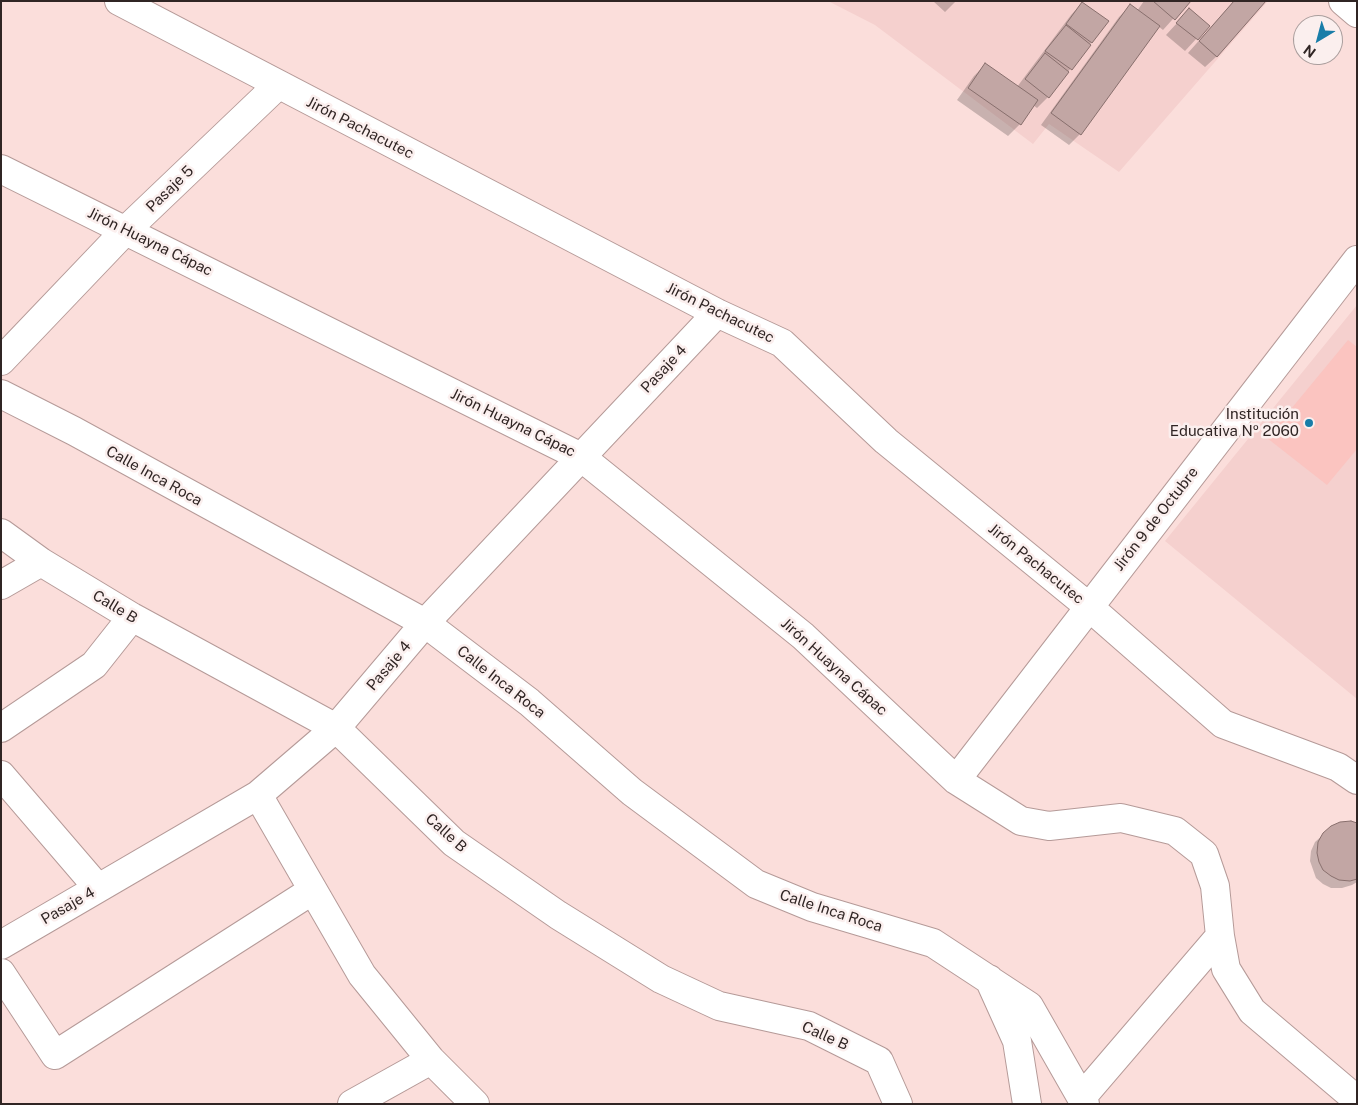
<!DOCTYPE html>
<html>
<head>
<meta charset="utf-8">
<style>
	body { margin:0 }
	#map { position:relative; width:1358px; height:1105px; overflow:hidden; background:#fbdedb; font-family:"Public Sans",sans-serif }
	canvas { display:block }
	.frame { position:absolute; inset:0; border:2px solid #302524; pointer-events:none }
	.north { position:absolute; left:1293px; top:15px; width:50px; height:50px; box-sizing:border-box; background:#fbefee; border:1px solid #aa9e9d; border-radius:50%; rotate:217deg; font-size:14px; font-weight:700; line-height:20px; text-align:center; color:#302524 }
	.north::after { content:''; display:block; margin:auto; width:18px; height:22px; background:#197da8; clip-path:polygon(50% 0,100% 100%,50% 72%,0 100%) }
</style>
</head>
<body>
<div id="map">
<canvas width="1358" height="1105"></canvas>
<div class="frame"></div>
<div class="north">N</div>
</div>
<script>
const ctx = document.querySelector('canvas').getContext('2d');
ctx.lineJoin = 'round';
function fill(path, color) { ctx.fillStyle = color; ctx.fill(path, 'evenodd'); }
const poly = rows => new Path2D(rows.map(r => 'M' + r).join(''));
function trace(path, color, width, dash) { ctx.strokeStyle = color; ctx.lineWidth = width; ctx.lineCap = dash ? 'butt' : 'round'; ctx.setLineDash(dash || []); ctx.stroke(path); }
function write(font, color, halo, rows, align = 'center') {
  ctx.font = font + ' "Public Sans",sans-serif'; ctx.lineWidth = 5; ctx.setLineDash([]); ctx.textBaseline = 'middle'; ctx.strokeStyle = halo; ctx.fillStyle = color; for (const [text, x, y, turn = 0] of rows) {
    ctx.save(); ctx.translate(x, y); ctx.rotate((+turn || 0) * Math.PI / 180); ctx.textAlign = isNaN(turn) ? turn : align; if (halo) ctx.strokeText(text, 0, 0); ctx.fillText(text, 0, 0); ctx.restore();
  }
}
fill(poly([
	[828,1,1268,1,1119,172,1049,124,1033,144,875,25],
	[1357,305,1357,699,1165,541]
]), '#f5d0ce');
fill(poly([
	[1348,340,1357,347,1357,449,1327,485,1267,438]
]), '#fbc4c0');
fill(poly([
	[933,1,956,1,945,12],
	[1144,1,1189,1,1163,30,1158,26,1080,134,1069,145,1041,125,1119,17,1130,6,1137,11],
	[1234,1,1217,56,1205,67,1188,53],
	[1082,3,1091,43,1048,97,1037,108,1033,105,1020,124,1008,136,957,100,974,76,985,65,1017,87,1071,15],
	[1189,10,1208,26,1185,51,1166,35],
	[1357,825,1357,882,1352,885,1342,888,1331,888,1323,884,1316,878,1310,861,1311,851,1315,842,1324,834]
]), '#0003');
const building = poly([
	[1153,1,1191,1,1175,20,1153,1],
	[1234,1,1266,1,1217,57,1199,41,1234,1],
	[1082,2,1109,21,1092,43,1066,24,1082,2],
	[1130,4,1160,26,1081,135,1051,113,1130,4],
	[1189,8,1210,26,1198,40,1176,23,1189,8],
	[1066,25,1091,45,1072,70,1045,51,1066,25],
	[1045,53,1069,72,1049,98,1025,79,1045,53],
	[985,63,1038,100,1021,125,968,88,985,63],
	[1351,821,1357,823,1357,879,1350,881,1339,880,1331,876,1323,870,1319,862,1317,853,1318,842,1323,833,1331,826,1340,822,1351,821]
]);
fill(building, '#c2a6a4');
trace(building, '#886f6d', 1);
const minor = poly([
	[119,1,717,313,782,343,886,441,1088,606,1223,724,1338,767,1357,780],
	[1343,1,1357,13],
	[1,169,581,457,803,636,956,780,1021,821,1049,826,1121,818,1175,831,1204,854,1215,886,1220,936,1226,969,1252,1011,1357,1100],
	[1,361,126,230,278,85],
	[1,394,74,431,425,623,529,702,632,792,756,884,812,907,933,943,1029,1006,1085,1104],
	[1,533,41,562,132,617,336,728,454,843,558,915,661,979,719,1006,809,1026,879,1061,898,1104],
	[1,585,41,562],
	[1,728,94,665,132,617],
	[1,775,98,888],
	[956,780,1357,260],
	[258,795,362,975,431,1060,475,1104],
	[1,945,258,795,336,728,425,623,717,313],
	[1,973,55,1055,313,890],
	[989,979,1017,1041,1027,1104],
	[1082,1097,1220,936],
	[352,1104,431,1060]
]);
trace(minor, '#b59a98', 30);
trace(minor, '#fff', 28);
for (const [x, y, r, color] of [
	[1309,423,5,"#197da8"]
]) { const dot = new Path2D(); dot.arc(x, y, r, 0, 2 * Math.PI); ctx.fillStyle = color; ctx.fill(dot); trace(dot, '#fbefee', 2); }
write('15px', '#302524', '#fbefee', [
	["Jirón Pachacutec",360,128,27],
	["Pasaje 5",170,189,-44],
	["Jirón Huayna Cápac",150,242,26],
	["Jirón Pachacutec",720,313,26],
	["Pasaje 4",664,369,-47],
	["Jirón Huayna Cápac",513,423,26],
	["Calle Inca Roca",154,476,29],
	["Jirón 9 de Octubre",1156,519,-52],
	["Jirón Pachacutec",1036,564,39],
	["Calle B",115,607,31],
	["Pasaje 4",389,666,-50],
	["Jirón Huayna Cápac",834,667,42],
	["Calle Inca Roca",501,682,38],
	["Calle B",446,833,42],
	["Pasaje 4",68,906,-30],
	["Calle Inca Roca",831,911,18],
	["Calle B",825,1036,24]
]);
write('15px', '#302524', '#fbefee', [
	["Institución",1299,414],
	["Educativa Nº 2060",1299,431]
], 'right');
</script>
</body>
</html>
